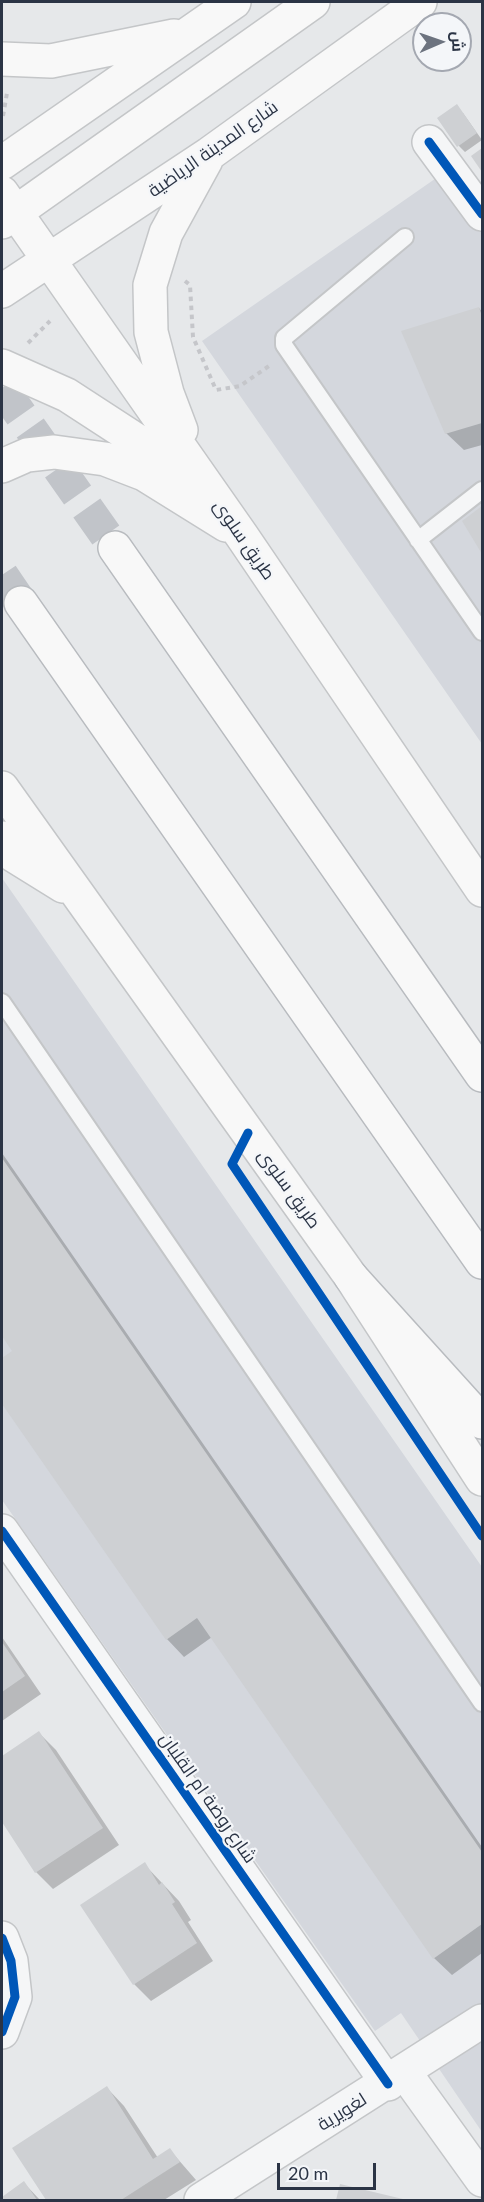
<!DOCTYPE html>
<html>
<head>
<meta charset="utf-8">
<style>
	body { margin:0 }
	#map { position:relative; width:484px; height:2202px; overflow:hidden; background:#e6e8ea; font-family:Lato,Cairo,sans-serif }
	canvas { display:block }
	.frame { position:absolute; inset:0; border:3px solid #2b3445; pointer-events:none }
	.north { position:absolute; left:412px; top:12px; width:60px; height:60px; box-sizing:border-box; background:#f4f6f9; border:2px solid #a4a8b1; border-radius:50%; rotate:88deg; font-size:16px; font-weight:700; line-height:24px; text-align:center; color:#2b3445 }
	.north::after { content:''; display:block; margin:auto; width:21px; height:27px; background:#6c737f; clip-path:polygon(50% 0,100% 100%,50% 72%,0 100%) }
	.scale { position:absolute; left:277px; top:2163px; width:99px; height:27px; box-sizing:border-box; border:3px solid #2b3445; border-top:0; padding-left:8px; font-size:18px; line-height:21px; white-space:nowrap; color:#2b3445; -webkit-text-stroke:4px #f4f6f9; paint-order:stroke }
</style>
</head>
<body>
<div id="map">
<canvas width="484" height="2202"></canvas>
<div class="frame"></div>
<div class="north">ش</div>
<div class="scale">20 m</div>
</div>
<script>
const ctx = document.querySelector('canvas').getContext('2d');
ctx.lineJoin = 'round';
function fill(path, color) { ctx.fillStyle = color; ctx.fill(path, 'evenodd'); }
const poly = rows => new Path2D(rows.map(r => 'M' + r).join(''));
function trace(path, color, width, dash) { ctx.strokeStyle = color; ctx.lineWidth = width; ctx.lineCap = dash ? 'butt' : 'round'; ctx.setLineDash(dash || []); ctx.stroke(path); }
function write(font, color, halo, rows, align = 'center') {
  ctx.font = font + ' Lato,Cairo,sans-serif'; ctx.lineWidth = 4.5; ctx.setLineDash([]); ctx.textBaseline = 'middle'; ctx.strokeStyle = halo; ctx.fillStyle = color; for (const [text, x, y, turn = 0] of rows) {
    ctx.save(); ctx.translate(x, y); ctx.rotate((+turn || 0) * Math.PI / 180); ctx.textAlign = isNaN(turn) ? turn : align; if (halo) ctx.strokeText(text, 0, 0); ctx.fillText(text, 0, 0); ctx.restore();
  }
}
fill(poly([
	[442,174,482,232,482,744,202,341],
	[2,878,482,1567,482,2132,401,2013,375,2031,2,1500]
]), '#d4d7dd');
fill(poly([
	[463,113,482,140,465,152,459,146],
	[479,308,482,312,482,445,464,450,446,433],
	[482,508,482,551,464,521],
	[2,1153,482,1847,482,1953,452,1975,434,1958,212,1637,184,1657,167,1639,2,1401,2,1360,14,1351,2,1333],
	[2,1637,41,1694,2,1721],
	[39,1733,56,1750,119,1845,53,1889,36,1872,2,1819,2,1758],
	[144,1864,179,1901,191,1920,188,1922,213,1961,151,2001,134,1984],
	[107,2088,124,2106,158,2158,170,2150,196,2180,164,2200,47,2200,14,2148],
	[24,2183,40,2200,2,2200,2,2199],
	[341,2186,404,2200,338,2200]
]), '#0003');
fill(poly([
	[457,104,477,133,457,147,437,118],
	[482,148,482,172,471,156],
	[479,307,482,316,482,423,445,434,401,331],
	[482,506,482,554,462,521],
	[2,1158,482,1852,482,1924,433,1959,197,1618,166,1640,2,1404,2,1358,12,1351,2,1336],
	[2,1642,25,1676,2,1692],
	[39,1731,103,1828,35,1873,2,1822,2,1756],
	[145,1862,159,1885,162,1882,175,1902,172,1904,197,1943,133,1985,80,1905],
	[107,2086,153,2159,170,2148,180,2162,121,2200,46,2200,12,2148],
	[24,2181,37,2200,2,2200,2,2197],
	[340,2184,407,2200,336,2200]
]), '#ced0d3');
trace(poly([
	[2,388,115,548],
	[2,575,21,603]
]), '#c1c4c9', 33, [33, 16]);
const service = poly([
	[405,237,284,338,284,345,482,632],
	[418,540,482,490],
	[2,1002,482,1703]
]);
const minor = poly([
	[429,142,482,214],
	[2,1531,388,2084],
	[2,1938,11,1961,15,1997,2,2032],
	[405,2073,482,2180],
	[201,2200,482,2021]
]);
const secondary = poly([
	[2,59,51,61,174,36],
	[2,163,234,2],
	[2,193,242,536,482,890],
	[2,222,313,2],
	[2,291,209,154,420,2],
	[2,366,67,395,193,477],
	[181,430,167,393,151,332,150,285,166,233,206,160],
	[2,466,27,455,54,452,105,459,144,474,226,525],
	[2,788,351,1277,482,1479],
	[2,838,13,855,63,886]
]);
const motorway = poly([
	[115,548,482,1075],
	[21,603,482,1262],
	[351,1277,482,1422]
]);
trace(service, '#c4c6c8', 20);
trace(minor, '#c4c6c8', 36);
trace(secondary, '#c4c6c8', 36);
trace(motorway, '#b8bbbf', 36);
trace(poly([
	[3,116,7,93],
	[185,281,190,285,193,337,216,390,240,386,269,366],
	[28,343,50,321]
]), '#c5c6ca', 4, [4.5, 4.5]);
trace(service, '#f5f6f7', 16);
trace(minor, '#f5f6f7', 33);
trace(secondary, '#f8f8f8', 33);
trace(motorway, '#f8f8f8', 33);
trace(poly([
	[429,142,482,214],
	[248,1133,232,1164,482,1536],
	[2,1531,388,2084],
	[2,1938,11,1961,15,1997,2,2032]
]), '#0057b8', 9);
write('18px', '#2b3445', '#f4f6f9', [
	["شارع المدينة الرياضية",213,149,-35],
	["طريق سلوى",244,540,55],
	["طريق سلوى",289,1189,54],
	["شارع روضة ام القلبان",208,1798,55],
	["لغويرية",342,2112,-32]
]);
</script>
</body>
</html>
